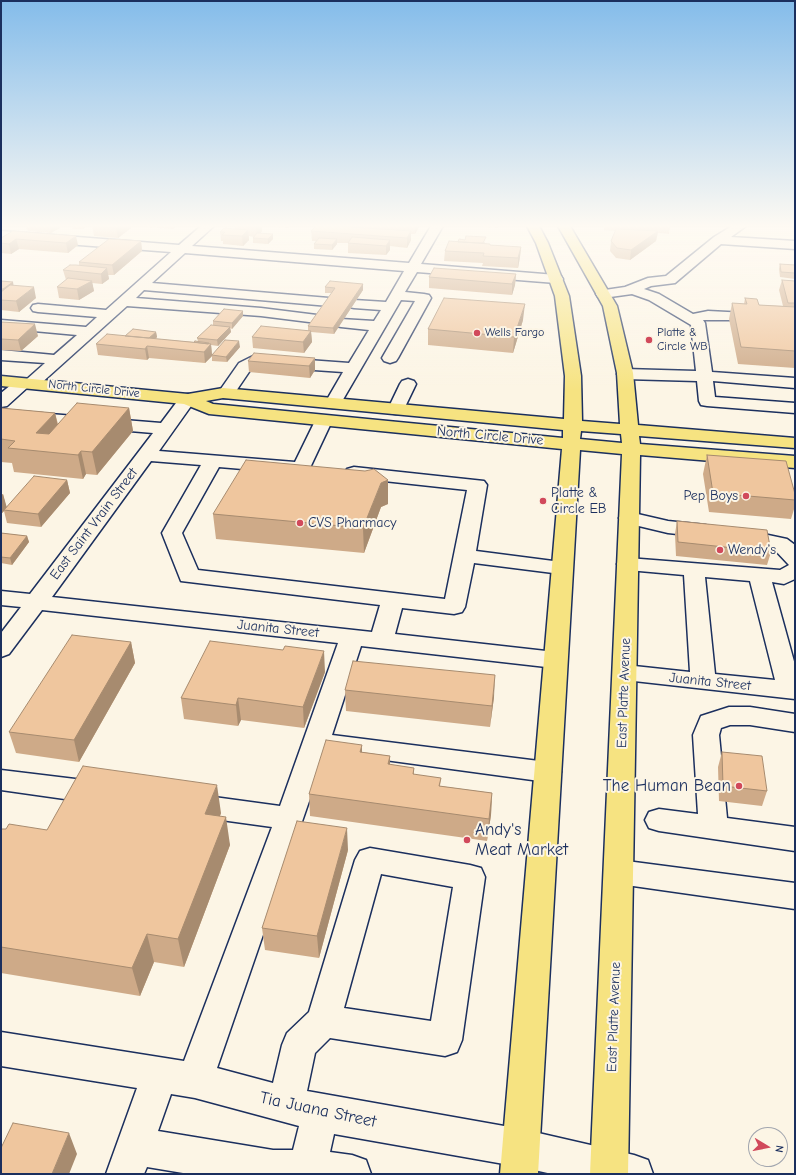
<!DOCTYPE html>
<html>
<head>
<meta charset="utf-8">
<style>
	body { margin:0 }
	#map { position:relative; width:796px; height:1175px; overflow:hidden; background:#fcf5e5; font-family:"Comic Neue",sans-serif }
	canvas { display:block }
	.frame { position:absolute; inset:0; border:2px solid #1b2f5e; pointer-events:none }
	.north { position:absolute; left:748px; top:1127px; width:40px; height:40px; box-sizing:border-box; background:#fcf5e5; border:1px solid #a2a6af; border-radius:50%; rotate:100deg; font-size:11px; font-weight:700; line-height:16px; text-align:center; color:#1b2f5e }
	.north::after { content:''; display:block; margin:auto; width:14px; height:18px; background:#d1495b; clip-path:polygon(50% 0,100% 100%,50% 72%,0 100%) }
</style>
</head>
<body>
<div id="map">
<canvas width="796" height="1175"></canvas>
<div class="frame"></div>
<div class="north">N</div>
</div>
<script>
const ctx = document.querySelector('canvas').getContext('2d');
ctx.lineJoin = 'round';
const poly = rows => new Path2D(rows.map(r => 'M' + r).join(''));
function trace(path, color, width, dash) { ctx.strokeStyle = color; ctx.lineWidth = width; ctx.lineCap = dash ? 'butt' : 'round'; ctx.setLineDash(dash || []); ctx.stroke(path); }
function fill(path, color) { ctx.fillStyle = color; ctx.fill(path, 'evenodd'); }
function write(font, color, halo, rows, align = 'center') {
  ctx.font = font + ' "Comic Neue",sans-serif'; ctx.lineWidth = 4; ctx.setLineDash([]); ctx.textBaseline = 'middle'; ctx.strokeStyle = halo; ctx.fillStyle = color; for (const [text, x, y, turn = 0] of rows) {
    ctx.save(); ctx.translate(x, y); ctx.rotate((+turn || 0) * Math.PI / 180); ctx.textAlign = isNaN(turn) ? turn : align; if (halo) ctx.strokeText(text, 0, 0); ctx.fillText(text, 0, 0); ctx.restore();
  }
}
const minor = poly([
	[201,226,214,226,192,246,409,263,431,226,443,226,421,264,556,275,561,276,563,279,561,282,556,283,417,272,405,292,424,294,429,295,431,298,398,358,396,361,390,363,384,361,382,358,415,301,401,300,341,403,339,407,333,408,327,407,325,403,343,372,256,366,251,369,232,397,226,398,220,397,218,393,239,363,253,356,349,363,369,330,341,327,336,326,334,323,336,320,341,319,374,321,381,310,354,308,349,307,347,304,349,301,354,300,386,302,404,271,185,253,152,283,329,298,334,299,336,302,334,305,329,306,144,290,136,298,261,308,317,315,322,316,324,319,322,322,317,323,261,316,127,306,38,386,28,387,7,406,1,407,1,393,17,380,27,379,45,363,1,360,1,350,54,355,77,335,1,328,1,320,86,327,97,317,38,312,33,311,31,308,33,305,38,304,106,310,171,252,1,239,1,231,179,245,201,226],
	[732,226,746,226,731,237,795,241,795,249,721,244,675,283,651,286,644,289,659,294,693,314,708,311,747,313,749,316,747,319,742,320,703,320,705,323,712,372,795,378,795,388,713,381,715,397,795,403,795,413,707,406,701,405,699,401,697,381,625,379,619,377,617,374,619,371,625,369,696,371,691,325,649,300,632,294,603,298,598,297,596,294,598,291,625,287,648,278,666,276,714,237,732,226],
	[408,379,414,381,416,384,404,409,402,413,396,414,390,413,388,409,400,384,402,381,408,379],
	[188,394,194,395,196,399,159,451,295,462,317,417,323,416,329,417,332,421,308,472,301,474,219,467,182,533,198,570,445,599,467,490,347,477,345,473,347,469,354,467,484,481,487,485,476,551,561,562,569,563,572,568,569,573,561,574,474,563,465,607,462,612,454,614,402,608,395,634,555,652,563,654,567,660,563,666,555,668,361,646,332,735,547,762,557,765,561,772,557,779,547,782,326,752,217,1068,273,1083,282,1045,287,1033,309,1012,355,860,360,851,370,848,470,865,481,868,485,877,462,1040,457,1052,445,1056,330,1038,315,1053,307,1091,521,1129,634,1155,648,1160,653,1174,552,1174,521,1167,334,1134,330,1152,352,1155,366,1160,371,1174,189,1174,147,1167,144,1174,106,1174,137,1088,1,1066,1,1032,184,1061,272,827,192,816,182,813,178,805,182,797,192,794,280,806,338,643,42,610,9,654,1,657,1,633,21,607,1,605,1,591,30,594,153,433,1,420,1,410,161,423,182,395,188,394],
	[151,461,201,465,162,533,181,581,380,605,372,632,52,597,151,461],
	[381,874,453,887,431,1021,344,1008,381,874],
	[171,1094,195,1098,299,1126,293,1150,273,1150,158,1131,171,1094],
	[629,512,668,521,705,525,712,527,715,531,712,535,705,537,668,533,622,522,619,518,622,514,629,512],
	[740,529,787,539,795,545,795,579,784,584,772,582,795,665,795,699,616,679,613,673,616,667,625,665,690,672,684,575,628,570,620,569,617,564,620,559,628,558,780,570,789,565,773,548,733,539,730,535,733,531,740,529],
	[705,577,750,581,775,680,715,674,705,577],
	[729,707,750,707,795,714,795,732,750,725,730,725,721,728,719,735,727,818,795,827,795,851,659,831,649,828,645,820,649,812,659,809,698,814,693,735,701,716,729,707],
	[1,770,100,782,110,786,114,793,110,800,100,804,1,790,1,770],
	[619,860,795,883,795,909,619,884,608,881,604,872,608,863,619,860]
]);
const major = poly([
	[527,226,539,226,548,243,569,296,581,376,582,421,620,424,617,373,603,306,558,226,570,226,617,306,633,373,638,425,795,438,795,448,639,436,640,444,795,456,795,468,640,455,628,1174,590,1174,622,454,580,450,538,1174,500,1174,562,449,209,414,184,404,1,386,1,376,188,394,223,388,564,419,565,376,555,296,536,243,527,226],
	[223,398,563,430,563,438,213,404,206,401,223,398],
	[581,431,621,434,622,443,580,439,581,431]
]);
trace(minor, '#1b2f5e', 3);
trace(major, '#1b2f5e', 3);
fill(minor, '#fcf5e5');
fill(major, '#f6e381');
fill(poly([
	[26,226,63,226,51,233,28,231],
	[72,226,88,226,83,229,73,229],
	[92,226,130,226,131,228,118,238,94,236],
	[147,226,176,226,173,229,147,227],
	[235,226,262,226,262,231,261,233,273,234,273,239,268,244,253,243,253,238,254,237,249,236,249,240,243,246,223,244,223,241,221,241,220,232,235,229],
	[274,226,292,226,289,228,274,227],
	[365,226,419,226,419,227,415,234,411,234,411,240,407,248,390,246,390,250,386,255,348,253,348,243,337,243,337,244,332,250,314,249,314,244,316,241,312,241,311,231,365,228],
	[472,226,499,226,498,228],
	[604,226,670,226,669,234,658,233,656,241,630,260,616,258,610,251,611,241,615,231,604,230],
	[794,226,795,226,795,234,793,230],
	[13,231,78,245,68,253,19,249,11,254,1,253,1,238],
	[141,241,142,251,114,275,108,275,109,279,102,284,92,283,94,291,79,300,59,298,57,287,66,280,63,270,79,265,79,262],
	[485,242,485,243,490,245,521,247,520,257,518,268,482,266,483,263,444,261,445,251],
	[780,264,795,265,795,279,780,277,779,269],
	[516,274,515,285,512,295,429,288,429,277],
	[782,280,795,281,795,368,738,364,729,319,732,303,744,304,745,298,759,305,783,306,779,290],
	[1,281,13,282,13,286,36,298,19,312,1,310],
	[363,284,363,290,334,334,311,332,312,342,304,353,253,348,252,337,308,331,308,326,332,293,325,293,325,287],
	[243,311,243,316,232,329,230,328,231,332,218,346,211,345,212,354,240,347,227,362,212,361,212,356,205,363,149,358,147,360,98,355,96,344,125,336,156,332,157,337,156,339,194,342,198,341,197,338,213,325,213,321],
	[523,320,513,353,428,345,428,329],
	[1,322,38,336,21,351,1,350],
	[315,358,315,370,310,378,249,372,248,361],
	[1,408,55,413,58,424,129,408,133,431,97,475,86,474,83,479,14,472,12,463,1,462],
	[707,455,795,494,795,506,791,519,709,512,703,474],
	[67,480,70,493,41,527,7,523,4,511,1,514,1,494,3,494,6,507],
	[388,504,381,507,364,553,216,539,213,514],
	[677,521,771,552,767,565,676,556,675,534],
	[1,533,27,536,29,542,12,565,1,563],
	[131,642,135,663,79,762,16,753,9,732],
	[325,672,304,728,241,720,238,726,184,719,181,698],
	[345,690,494,697,490,727,346,711],
	[362,752,390,756,390,765,414,768,414,775,441,778,440,786,492,793,491,815,487,841,310,816,309,794],
	[722,752,767,791,762,806,719,801,718,767],
	[221,813,220,816,230,845,184,967,154,962,140,996,1,973,1,829,6,829,47,830],
	[348,850,319,958,265,950,262,928]
]), '#ceaa88');
fill(poly([
	[50,226,63,226,51,233],
	[82,226,88,226,83,229],
	[120,226,130,226,131,228,118,238,116,228],
	[172,226,176,226,173,229],
	[258,226,262,226,262,231,257,237,256,227],
	[415,226,419,226,419,227,415,234],
	[248,230,249,240,243,246,242,236],
	[411,231,411,240,407,248,407,238],
	[658,231,656,241,630,260,631,250],
	[273,234,273,239,268,244,268,239],
	[76,236,78,245,68,253,66,243],
	[16,239,19,249,11,254,9,244],
	[337,239,337,244,332,250,332,245],
	[390,240,390,250,386,255,386,246],
	[141,241,142,251,114,275,112,265],
	[521,247,520,257,518,268,518,258],
	[107,268,109,279,102,284,101,274],
	[516,274,515,285,512,295,512,284],
	[92,281,94,291,79,300,77,289],
	[13,282,14,288,4,295,3,289],
	[363,284,363,290,334,334,333,328],
	[34,287,36,298,19,312,16,301],
	[525,304,523,320,513,353,514,337],
	[243,311,243,316,232,329,232,323],
	[35,324,38,336,21,351,18,340],
	[230,327,231,332,218,346,217,340],
	[311,331,312,342,304,353,303,342],
	[156,332,157,337,149,344,148,339],
	[239,341,240,347,227,362,226,357],
	[209,343,210,346,211,344,212,355,212,356,205,363,204,352],
	[147,346,149,358,147,360,145,349],
	[315,358,315,370,310,378,309,366],
	[129,408,133,431,97,475,92,452],
	[55,413,60,436,36,433],
	[81,451,86,474,83,479,78,455],
	[67,480,70,493,41,527,38,514],
	[388,480,388,504,381,507,364,553,363,528,381,483],
	[3,494,7,508,4,510,4,511,1,514,1,497],
	[27,536,29,542,12,565,10,558],
	[131,642,135,663,79,762,74,740],
	[324,651,325,672,304,728,303,707],
	[495,675,494,697,490,727,492,706],
	[238,698,241,720,238,726,236,705],
	[362,745,362,767,360,752],
	[390,756,390,778,388,764],
	[217,785,221,813,210,842,205,814],
	[492,793,491,815,487,841,489,819],
	[226,817,230,845,184,967,178,939],
	[347,828,348,850,319,958,317,936],
	[147,934,154,962,140,996,132,968],
	[69,1133,77,1154,69,1174,52,1174]
]), '#a78b6f');
const building = poly([
	[92,226,120,226,116,228,92,226],
	[235,226,258,226,256,227,235,226],
	[316,226,337,226,411,231,407,238,311,231,316,226],
	[224,228,248,230,242,236,222,235,225,232,220,232,224,228],
	[616,229,658,231,631,250,617,248,611,241,616,229],
	[13,231,76,236,66,243,16,239,9,244,1,243,1,238,13,231],
	[257,233,273,234,268,239,253,238,257,233],
	[466,236,486,237,483,243,458,242,459,239,465,240,466,236],
	[352,237,390,240,386,246,348,243,352,237],
	[319,238,337,239,332,245,314,244,319,238],
	[109,239,141,241,112,265,79,262,109,239],
	[449,241,490,244,490,245,521,247,518,258,483,256,484,253,445,251,449,241],
	[780,264,795,265,795,273,781,272,780,264],
	[70,265,76,265,107,268,101,274,63,270,70,265],
	[434,268,516,274,512,284,429,277,434,268],
	[68,278,92,281,77,289,57,287,68,278],
	[782,280,795,281,795,303,788,303,782,280],
	[1,281,13,282,3,289,1,289,1,281],
	[330,281,363,284,333,328,308,326,335,288,325,287,330,281],
	[10,285,34,287,16,301,1,300,1,292,10,285],
	[444,298,525,304,514,337,428,329,444,298],
	[745,298,757,299,759,305,795,307,795,351,741,347,732,303,747,304,745,298],
	[224,309,243,311,232,323,213,321,224,309],
	[1,322,35,324,18,340,1,339,1,322],
	[211,325,230,327,217,340,197,338,211,325],
	[261,326,311,331,303,342,252,337,261,326],
	[133,329,156,332,149,338,125,336,133,329],
	[107,334,211,344,204,352,147,346,145,349,96,344,107,334],
	[225,340,239,341,226,357,212,355,225,340],
	[195,341,209,343,208,344,194,342,195,341],
	[254,353,315,358,309,366,248,361,254,353],
	[77,403,129,408,92,452,81,451,78,455,8,448,15,441,1,439,1,408,55,413,36,433,49,434,77,403],
	[707,455,786,461,795,494,795,500,713,493,707,455],
	[246,460,365,471,374,469,388,480,381,483,363,528,213,514,246,460],
	[34,476,67,480,38,514,4,510,34,476],
	[677,521,767,530,771,552,678,542,677,521],
	[1,533,27,536,10,558,1,557,1,533],
	[72,635,131,642,74,740,9,732,72,635],
	[210,641,283,650,285,646,324,651,303,707,238,698,236,705,181,698,210,641],
	[353,661,495,675,492,706,345,690,353,661],
	[326,740,362,745,360,752,390,756,388,764,414,768,413,774,441,778,439,786,492,793,489,819,309,794,326,740],
	[722,752,762,756,767,791,723,786,722,752],
	[83,766,217,785,205,814,226,817,178,939,147,934,132,968,1,947,1,829,6,829,9,824,47,830,83,766],
	[297,821,347,828,317,936,262,928,297,821],
	[13,1123,69,1133,52,1174,1,1174,1,1148,13,1123]
]);
fill(building, '#efc69e');
trace(building, '#a78b6f', 1);
const sky = ctx.createLinearGradient(0, 0, 0, 390);
sky.addColorStop(0, '#84bcea');
sky.addColorStop(0.58, '#fefaf3');
sky.addColorStop(1, '#fefaf300');
ctx.fillStyle = sky;
ctx.fillRect(0, 0, 796, 390);
for (const [x, y, r, color] of [
	[477,333,4,"#d1495b"],
	[649,340,4,"#d1495b"],
	[746,496,4,"#d1495b"],
	[543,501,4,"#d1495b"],
	[300,523,4,"#d1495b"],
	[720,550,4,"#d1495b"],
	[739,786,4,"#d1495b"],
	[467,840,4,"#d1495b"]
]) { const dot = new Path2D(); dot.arc(x, y, r, 0, 2 * Math.PI); ctx.fillStyle = color; ctx.fill(dot); trace(dot, '#fcf5e5', 1.5); }
write('12px', '#1b2f5e', '#fcf5e5', [
	["Wells Fargo",485,333],
	["Platte &",657,333],
	["Circle WB",657,347]
], 'left');
write('12px', '#1b2f5e', '#fcf5e5', [
	["North Circle Drive",94,389,6]
]);
write('14px', '#1b2f5e', '#fcf5e5', [
	["North Circle Drive",490,436,5],
	["East Saint Vrain Street",94,524,-53],
	["Juanita Street",278,629,6],
	["Juanita Street",710,682,6],
	["East Platte Avenue",624,693,-88],
	["East Platte Avenue",614,1017,-88]
]);
write('14px', '#1b2f5e', '#fcf5e5', [
	["Platte &",551,493],
	["Circle EB",551,509],
	["Pep Boys",738,496,"right"],
	["CVS Pharmacy",308,523],
	["Wendy's",728,550]
], 'left');
write('17px', '#1b2f5e', '#fcf5e5', [
	["The Human Bean",731,786],
	["Andy's",475,830,"left"],
	["Meat Market",475,850,"left"]
], 'right');
write('17px', '#1b2f5e', '#fcf5e5', [
	["Tia Juana Street",318,1110,12]
]);
</script>
</body>
</html>
